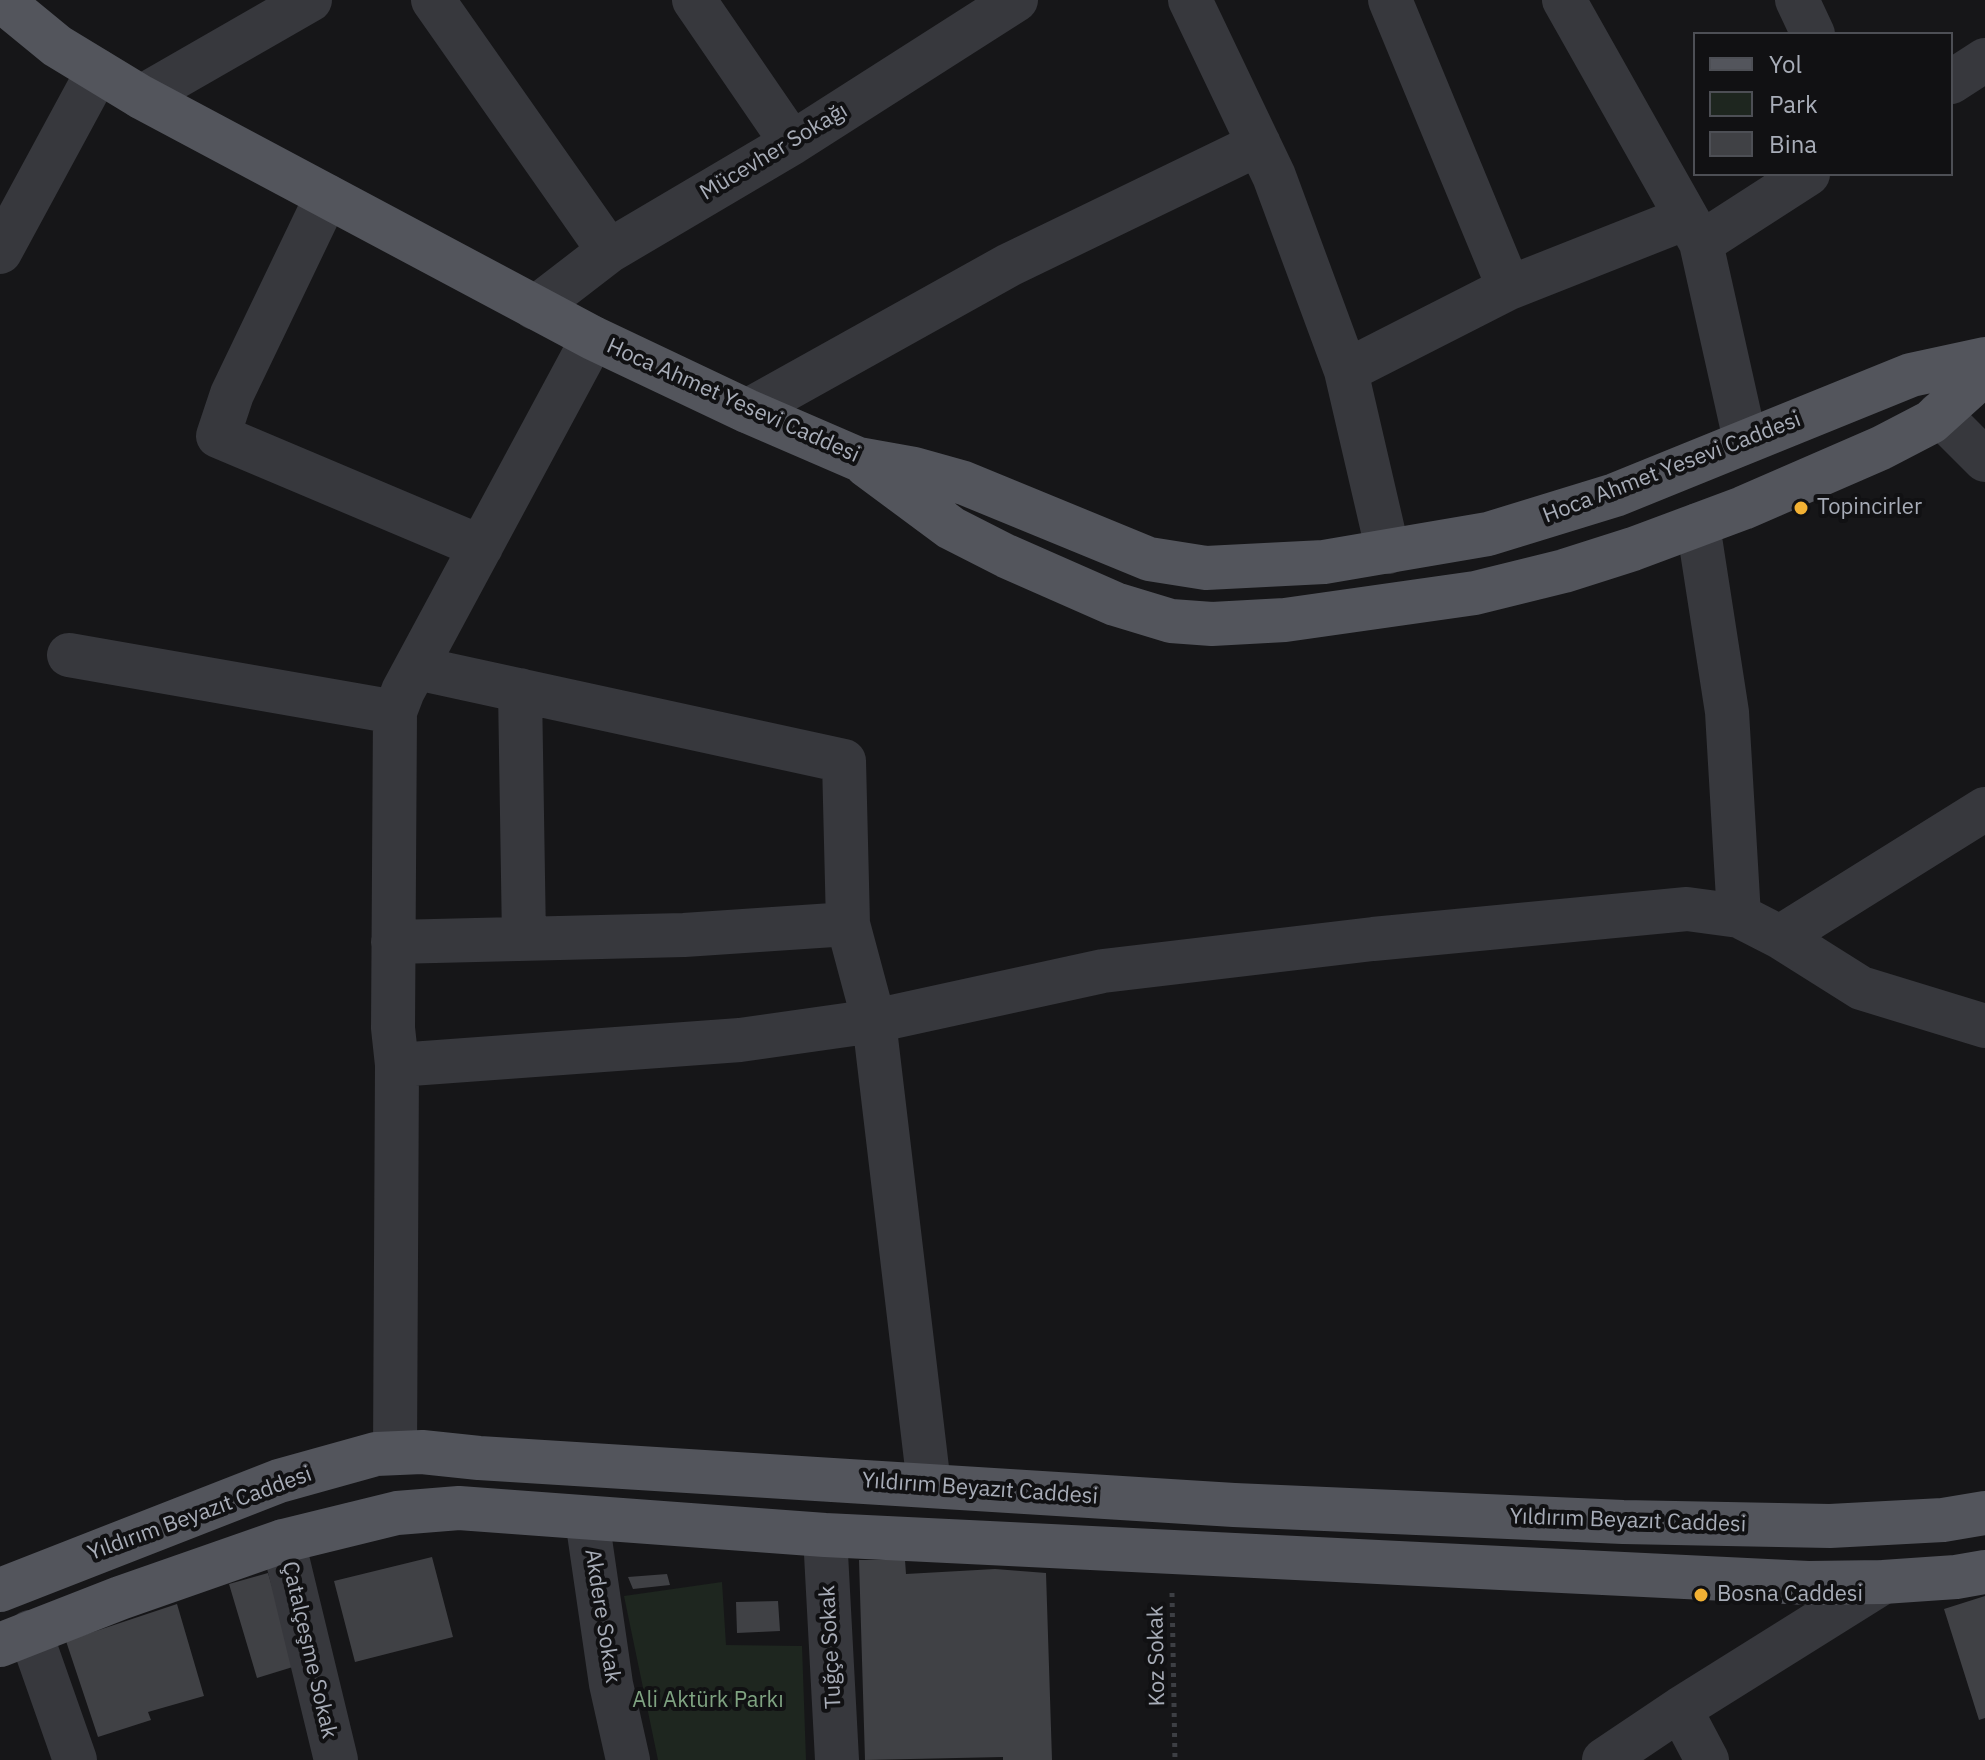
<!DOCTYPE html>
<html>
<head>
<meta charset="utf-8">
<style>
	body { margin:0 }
	#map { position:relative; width:1985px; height:1760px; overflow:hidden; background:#161618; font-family:"IBM Plex Sans",sans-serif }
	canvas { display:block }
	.legend { position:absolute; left:1693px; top:32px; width:260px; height:144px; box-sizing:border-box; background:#111113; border:2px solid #4d4f55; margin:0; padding:10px 14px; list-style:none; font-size:24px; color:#a8adb8 }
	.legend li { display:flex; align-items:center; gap:16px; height:40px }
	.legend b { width:40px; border:2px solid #4d4f55 }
</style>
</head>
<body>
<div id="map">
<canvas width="1985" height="1760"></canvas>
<ul class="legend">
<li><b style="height:10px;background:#53555c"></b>Yol</li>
<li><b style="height:22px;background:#1e261f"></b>Park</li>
<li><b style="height:22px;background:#404145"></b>Bina</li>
</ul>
</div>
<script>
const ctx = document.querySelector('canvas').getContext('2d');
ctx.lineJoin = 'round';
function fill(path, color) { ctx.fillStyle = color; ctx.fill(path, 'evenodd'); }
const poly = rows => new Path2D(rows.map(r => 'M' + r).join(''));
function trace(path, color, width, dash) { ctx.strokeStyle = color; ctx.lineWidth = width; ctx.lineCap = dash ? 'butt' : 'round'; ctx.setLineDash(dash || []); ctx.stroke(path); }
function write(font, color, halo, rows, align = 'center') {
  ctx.font = font + ' "IBM Plex Sans",sans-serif'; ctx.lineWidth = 8; ctx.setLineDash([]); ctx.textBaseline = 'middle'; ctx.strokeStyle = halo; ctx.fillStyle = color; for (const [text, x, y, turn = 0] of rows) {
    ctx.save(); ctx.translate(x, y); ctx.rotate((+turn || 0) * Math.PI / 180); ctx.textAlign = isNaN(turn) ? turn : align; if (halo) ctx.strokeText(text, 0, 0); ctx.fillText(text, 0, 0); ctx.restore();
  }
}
fill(poly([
	[722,1582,726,1645,802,1646,806,1760,658,1760,624,1596]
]), '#1e261f');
fill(poly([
	[432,1557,453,1637,355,1662,334,1581],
	[859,1560,905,1560,906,1574,995,1569,1046,1573,1052,1760,1003,1760,1003,1757,865,1760],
	[268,1573,296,1666,257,1678,229,1584],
	[667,1574,670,1585,633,1589,628,1577],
	[1985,1596,1985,1718,1979,1720,1944,1609],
	[778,1601,780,1631,737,1633,736,1602],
	[177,1604,204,1696,148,1712,151,1720,98,1737,66,1641]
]), '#404145');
trace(poly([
	[1172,1593,1175,1760]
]), '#3d3f44', 5, [4, 6]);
trace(poly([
	[433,0,609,251],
	[694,0,792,143],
	[1190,0,1274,176,1346,371,1388,552],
	[1390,0,1509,288],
	[1564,0,1701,243,1745,440],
	[1797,0,1813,34],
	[1951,82,1985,60],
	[141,97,310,0],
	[327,196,232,394,218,436,481,547],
	[1701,243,1808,174],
	[0,252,98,71],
	[535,308,609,251,792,143,1016,0],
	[1346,371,1509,288,1686,218],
	[747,411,1009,265,1259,144],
	[1939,414,1985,460],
	[1698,525,1727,712,1739,916],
	[69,655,395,712],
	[417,668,844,761,848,924,874,1021,929,1485],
	[520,690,524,939],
	[1780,937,1985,809],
	[393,942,684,935,848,924],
	[397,1065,740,1040,874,1021,1103,971,1373,939,1687,909,1739,916,1780,937,1861,988,1985,1026],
	[395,1453,397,1065,393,1028,395,712,403,691,593,338],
	[587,1519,611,1684,628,1760],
	[825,1535,837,1760],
	[283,1541,336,1760],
	[30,1632,75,1760],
	[1680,1709,1707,1760],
	[1604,1760,1680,1709,1883,1582]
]), '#37383d', 44);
trace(poly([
	[1,0,57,46,141,97,593,338,747,411,858,459,914,469,964,483,1149,559,1206,568,1324,562,1488,534,1615,495,1911,375,1985,359],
	[866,465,951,528,1006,556,1115,604,1171,621,1212,624,1285,620,1475,593,1564,571,1633,549,1743,508,1881,448,1931,422,1985,373],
	[0,1590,279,1481,376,1454,422,1452,479,1458,1234,1505,1623,1522,1830,1526,1943,1520,1985,1513],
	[0,1645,120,1598,283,1541,397,1513,459,1508,825,1535,1808,1583,1883,1582,1956,1577,1985,1572]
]), '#53555c', 44);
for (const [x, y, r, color] of [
	[1801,508,8,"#f2b134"],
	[1701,1595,8,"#f2b134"]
]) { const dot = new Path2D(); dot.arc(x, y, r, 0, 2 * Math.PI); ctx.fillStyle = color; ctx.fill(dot); trace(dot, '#111113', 3); }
write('22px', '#a8adb8', '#111113', [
	["Mücevher Sokağı",774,152,-31],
	["Hoca Ahmet Yesevi Caddesi",733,401,24],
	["Hoca Ahmet Yesevi Caddesi",1672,468,-21],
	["Yıldırım Beyazıt Caddesi",980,1489,4],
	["Yıldırım Beyazıt Caddesi",200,1514,-20],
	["Yıldırım Beyazıt Caddesi",1628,1521,2],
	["Akdere Sokak",602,1616,81],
	["Tuğçe Sokak",831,1647,-93],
	["Çatalçeşme Sokak",309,1650,77],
	["Koz Sokak",1157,1656,-91]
]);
write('22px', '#a8adb8', '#111113', [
	["Topincirler",1817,508],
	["Bosna Caddesi",1717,1595]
], 'left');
write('22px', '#7fa381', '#111113', [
	["Ali Aktürk Parkı",708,1701]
]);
</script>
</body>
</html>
